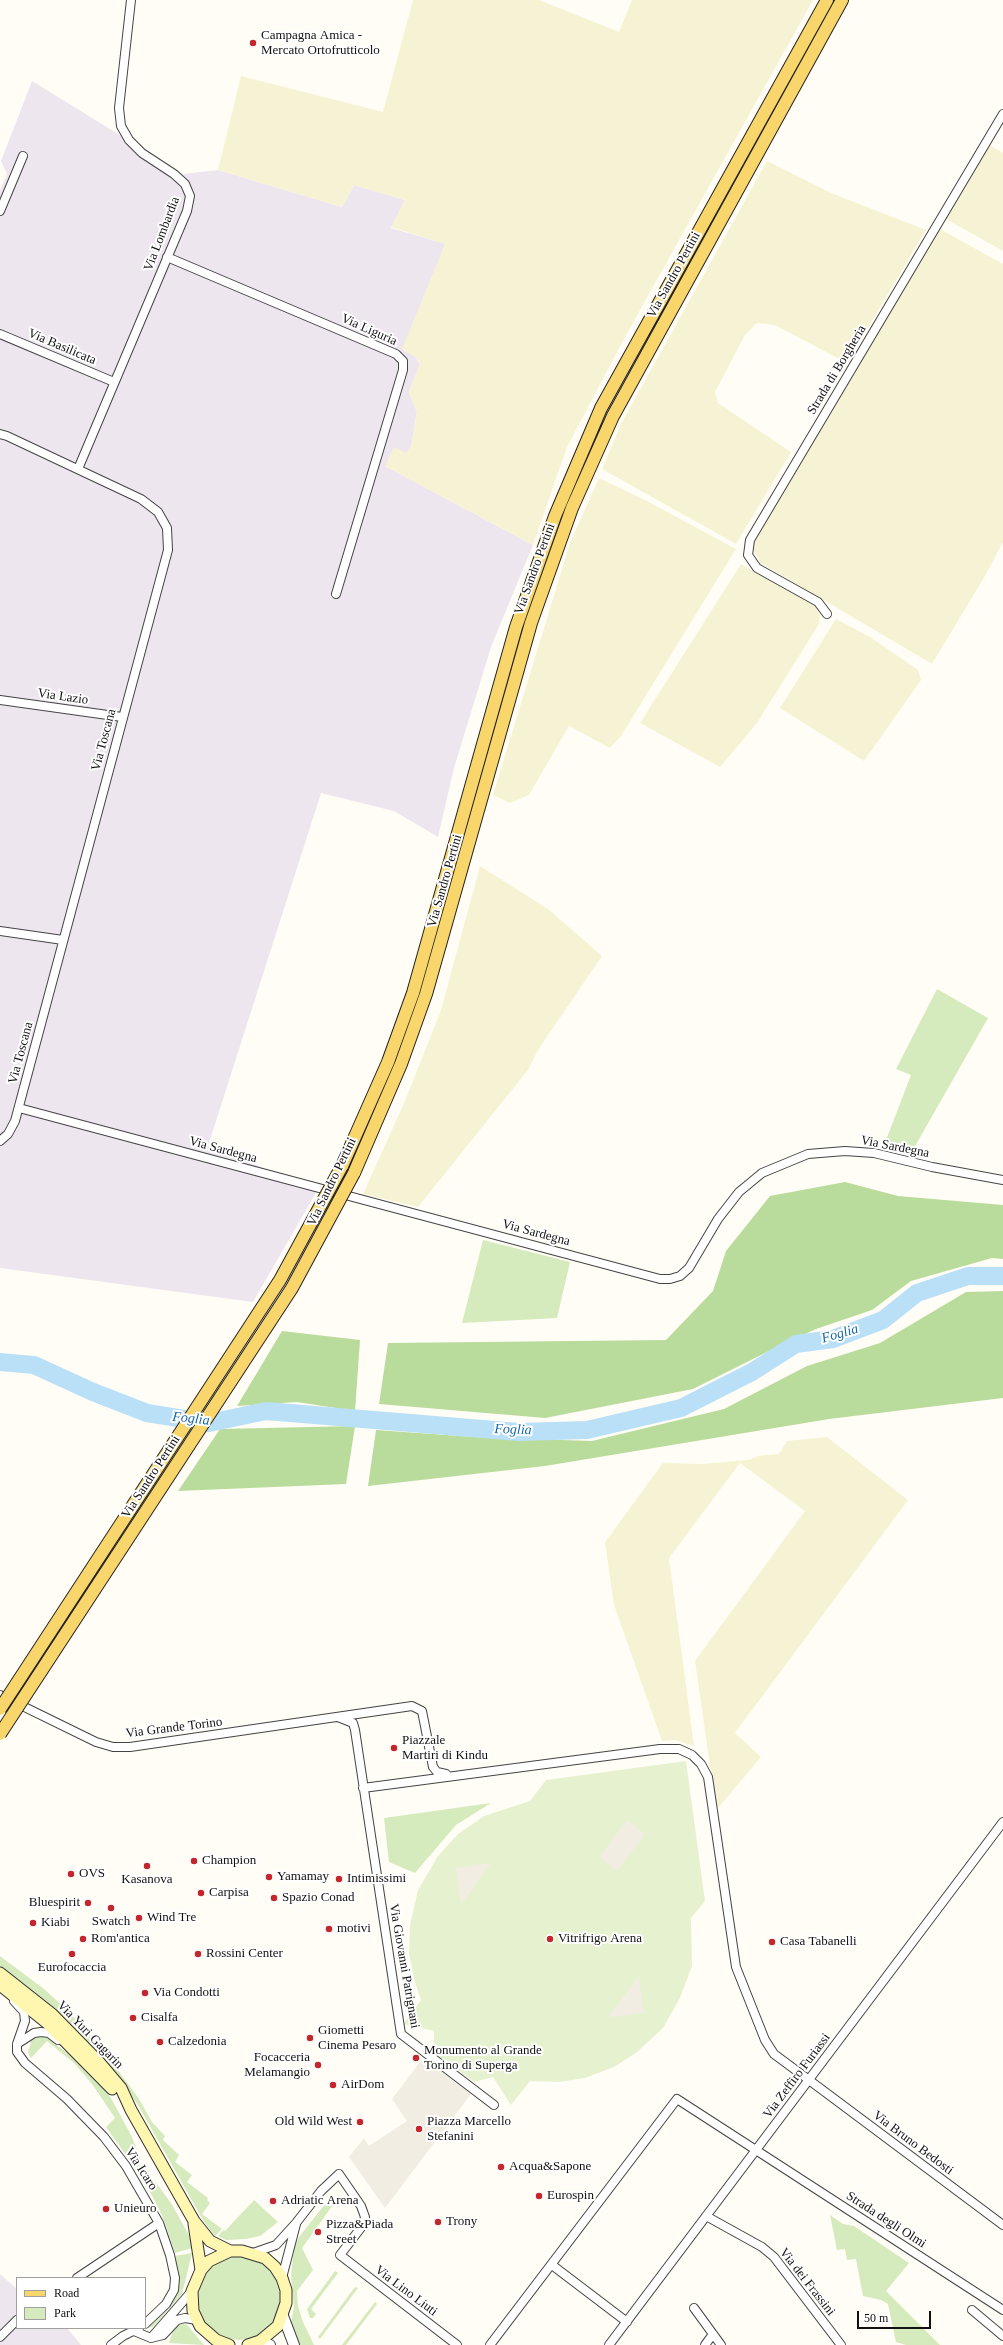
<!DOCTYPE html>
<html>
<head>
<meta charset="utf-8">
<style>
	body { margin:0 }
	#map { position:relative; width:1003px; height:2345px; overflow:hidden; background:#fffdf5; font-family:Georgia,serif }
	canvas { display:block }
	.legend { position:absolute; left:16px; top:2277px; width:130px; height:52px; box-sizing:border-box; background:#fff; border:1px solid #a0a0a0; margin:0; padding:5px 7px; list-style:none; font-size:12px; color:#111 }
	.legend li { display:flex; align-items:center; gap:8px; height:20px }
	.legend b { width:20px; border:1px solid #a0a0a0 }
	.scale { position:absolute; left:857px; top:2311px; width:74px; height:18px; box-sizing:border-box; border:2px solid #111; border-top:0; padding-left:5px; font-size:12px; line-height:14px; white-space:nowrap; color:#111; -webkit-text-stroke:3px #fff; paint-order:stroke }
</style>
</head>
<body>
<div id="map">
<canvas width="1003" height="2345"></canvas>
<ul class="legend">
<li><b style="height:5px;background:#f9d66b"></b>Road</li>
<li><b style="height:11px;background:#d5ebbd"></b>Park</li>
</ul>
<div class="scale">50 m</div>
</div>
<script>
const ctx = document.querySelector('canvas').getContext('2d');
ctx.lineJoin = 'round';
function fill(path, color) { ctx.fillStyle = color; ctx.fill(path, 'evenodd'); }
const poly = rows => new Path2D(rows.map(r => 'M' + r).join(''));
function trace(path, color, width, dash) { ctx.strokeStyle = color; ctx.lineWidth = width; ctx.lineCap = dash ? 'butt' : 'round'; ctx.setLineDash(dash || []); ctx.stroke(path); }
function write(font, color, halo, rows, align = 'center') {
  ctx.font = font + ' Georgia,serif'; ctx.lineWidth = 4; ctx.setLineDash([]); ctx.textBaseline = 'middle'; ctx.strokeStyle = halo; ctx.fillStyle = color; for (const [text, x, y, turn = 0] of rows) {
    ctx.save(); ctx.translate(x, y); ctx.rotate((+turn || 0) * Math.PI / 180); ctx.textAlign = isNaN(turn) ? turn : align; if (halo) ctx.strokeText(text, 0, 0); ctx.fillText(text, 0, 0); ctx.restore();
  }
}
fill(poly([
	[32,81,183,174,218,170,342,207,354,185,405,200,391,228,446,244,406,340,420,364,409,392,417,412,411,447,406,453,385,466,533,545,491,647,454,768,438,837,394,811,321,793,208,1146,272,1171,321,1184,253,1302,0,1268,0,190,7,174,1,161],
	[0,2274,17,2289,17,2328,67,2328,81,2345,0,2345]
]), '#eee6ef');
fill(poly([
	[413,0,539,0,619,32,632,0,813,0,625,337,567,447,533,545,385,466,394,447,406,453,411,447,417,412,409,392,420,364,418,359,402,349,445,244,391,227,405,200,354,185,342,207,218,170,241,76,383,112],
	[988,144,1003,153,1003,251,944,218],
	[767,161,831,193,926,230,847,363,775,325,757,323,745,335,715,392,718,403,791,452,736,544,602,469,622,422],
	[940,229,1003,264,1003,542,985,576,932,664,761,563,754,552,754,542],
	[599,478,643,499,736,549,621,736,610,748,569,726,529,795,510,803,493,795,570,543],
	[741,564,815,605,820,615,819,624,757,723,720,767,640,723],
	[836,619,870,637,918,670,921,680,864,761,780,708],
	[480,866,548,909,602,956,538,1050,528,1070,418,1207,363,1194,405,1101,441,1010],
	[827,1437,908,1500,735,1733,761,1757,719,1807,716,1807,695,1661,805,1511,740,1463,669,1558,694,1746,675,1740,662,1741,614,1605,605,1542,663,1463,702,1464,748,1460,758,1456,779,1454,787,1441]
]), '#f6f3d4');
fill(poly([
	[937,989,988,1018,910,1155,883,1148,911,1075,896,1069],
	[483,1240,570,1262,557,1318,462,1323],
	[491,1803,456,1825,415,1873,389,1862,384,1818],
	[0,1956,44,1989,66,2009,107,2055,139,2099,152,2122,165,2136,163,2140,179,2155,175,2162,192,2175,187,2182,208,2198,207,2200,210,2203,202,2214,222,2229,215,2236,203,2220,138,2105,115,2073,0,1966],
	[36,2036,46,2037,90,2070,111,2098,132,2137,140,2158,137,2161,148,2180,145,2182,106,2127,115,2118,92,2084,74,2063,47,2041,31,2058,29,2055,28,2051,31,2043,29,2041],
	[154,2180,171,2203,189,2235,192,2248,175,2253,162,2215,146,2184],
	[340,2195,302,2248,313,2270,297,2291,298,2306,303,2322,314,2345,299,2345,291,2322,294,2307,291,2275,294,2247,299,2237,330,2198],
	[254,2200,278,2222,260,2236,246,2239,226,2240,218,2236,223,2230,225,2231],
	[830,2215,843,2224,854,2226,909,2263,886,2291,940,2345,906,2345,896,2342,888,2304,881,2300,863,2296,856,2259,847,2260,845,2249,837,2250],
	[192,2253,182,2294,153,2327,148,2328,171,2302,174,2256],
	'197 2298a42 42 0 1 1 84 0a42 42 0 1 1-84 0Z',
	[335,2271,338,2273,311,2309,316,2314,313,2318,310,2318,307,2309],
	[355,2287,358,2288,320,2339,318,2337],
	[375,2302,377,2304,346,2345,342,2345],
	[183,2323,187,2325,204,2345,169,2343,174,2328]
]), '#d5ebbd');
fill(poly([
	[845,1182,898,1196,1003,1205,1003,1259,992,1258,911,1281,872,1310,816,1329,775,1348,693,1389,545,1418,379,1404,388,1343,666,1340,713,1291,726,1251,770,1196],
	[1003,1291,1003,1398,829,1419,545,1466,368,1486,376,1430,475,1437,592,1441,724,1409,807,1366,880,1343,966,1292],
	[282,1331,360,1340,355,1411,297,1402,237,1406],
	[355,1426,346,1484,178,1491,220,1429]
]), '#b9dc9c');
fill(poly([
	[686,1761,705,1901,691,1918,692,1966,680,1998,663,2028,636,2053,614,2067,585,2078,559,2082,530,2081,511,2105,493,2077,474,2082,434,2052,434,2031,403,2024,421,2000,415,1982,409,1954,410,1925,418,1890,438,1856,458,1834,484,1816,530,1801,546,1780]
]), '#e6f2cf');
fill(poly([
	[627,1820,645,1834,617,1871,599,1857],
	[491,1863,461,1904,456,1868],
	[639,1976,644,2013,608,2017],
	[423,2058,471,2094,385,2208,349,2157,364,2138,369,2146,407,2121,392,2099]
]), '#f1ede2');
trace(poly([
	[0,1362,34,1365,93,1392,147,1413,209,1423,266,1411,519,1432,587,1430,681,1408,752,1372,796,1344,833,1339,883,1320,917,1293,968,1276,1003,1276]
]), '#b9e0f7', 18);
const minor = poly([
	[0,211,23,156],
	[167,257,396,354,403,361,403,370,336,594],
	[0,334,114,382],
	[0,434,7,436,141,499,158,512,167,528,168,550,15,1121,8,1134,0,1141],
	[78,469,187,211,190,196,185,184,174,174,142,153,129,140,121,126,119,108,131,0],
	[827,614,818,602,757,568,748,555,750,540,1003,114],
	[0,700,122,717],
	[0,931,63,940],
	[19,1108,660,1279,670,1279,680,1276,689,1268,718,1219,739,1192,762,1173,808,1154,845,1151,874,1153,932,1167,1003,1180],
	[0,1695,96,1742,113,1747,130,1747,412,1706,422,1711,433,1767,437,1772,446,1774],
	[338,1717,353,1723,355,1730,401,2034,494,2105],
	[363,1788,660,1749,679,1749,692,1755,701,1764,708,1777,736,1967,765,2040,774,2054,809,2080,1003,2225],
	[14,2001,24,2012,25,2021,17,2044,17,2052,25,2063,67,2099,104,2137,126,2166,159,2223,170,2255,175,2278,174,2290,166,2304,145,2324],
	[17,2044,34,2033,41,2032,49,2033,58,2040],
	[706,2216,762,2247,774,2257,841,2345],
	[253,2253,276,2245,296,2223,321,2191,339,2174,361,2206,365,2217,363,2225,340,2255,457,2345],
	[552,2265,627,2322],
	[77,2278,159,2223],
	[282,2278,296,2224],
	[694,2308,721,2345],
	[972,2310,1003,2336],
	[134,2331,151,2338],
	[0,2337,17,2320],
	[151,2338,192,2291],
	[151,2338,163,2335,177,2320,185,2318,197,2320],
	[111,2345,123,2336,139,2328],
	[490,2345,677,2099,1003,2310],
	[609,2345,1003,1822],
	[705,2345,713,2334]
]);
const tertiary = poly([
	[283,2316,294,2345],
	[260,2341,270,2345]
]);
const secondary = poly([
	[0,1973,52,2014,99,2062,121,2088,131,2110,194,2221,210,2241,230,2251],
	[0,1985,47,2023,112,2089],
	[194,2224,201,2270],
	[229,2345,216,2340,200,2326,193,2311,192,2291,201,2270,209,2261,230,2251,242,2251,265,2258,275,2267,282,2278,286,2290,286,2303,278,2326,260,2341,248,2345]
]);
const primary = poly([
	[342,1166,388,1062,413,993,516,627,555,516,601,408,827,0],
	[354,1173,401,1064,426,994,531,623,572,508,613,416,842,0]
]);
trace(minor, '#444', 10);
trace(tertiary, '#444', 12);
trace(secondary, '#333', 13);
trace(primary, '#222', 14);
trace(minor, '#fff', 8);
trace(tertiary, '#fff', 10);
trace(secondary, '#fff6b0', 11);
trace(primary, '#f9d66b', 12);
const primaryBridge = poly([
	[0,1709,280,1280,342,1166],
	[0,1734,292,1288,354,1173]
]);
trace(primaryBridge, '#222', 14, []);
trace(primaryBridge, '#f9d66b', 12);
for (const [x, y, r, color] of [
	[253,43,4,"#c4262e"],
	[394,1748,4,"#c4262e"],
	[194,1861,4,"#c4262e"],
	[147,1866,4,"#c4262e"],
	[71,1874,4,"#c4262e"],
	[269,1877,4,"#c4262e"],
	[339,1879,4,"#c4262e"],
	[201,1893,4,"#c4262e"],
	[274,1898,4,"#c4262e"],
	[88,1903,4,"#c4262e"],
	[111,1908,4,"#c4262e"],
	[139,1918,4,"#c4262e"],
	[33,1923,4,"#c4262e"],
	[329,1929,4,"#c4262e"],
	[83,1939,4,"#c4262e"],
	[550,1939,4,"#c4262e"],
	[772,1942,4,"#c4262e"],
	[72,1954,4,"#c4262e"],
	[198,1954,4,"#c4262e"],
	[145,1993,4,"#c4262e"],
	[133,2018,4,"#c4262e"],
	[310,2038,4,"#c4262e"],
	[160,2042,4,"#c4262e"],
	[416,2058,4,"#c4262e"],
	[318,2065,4,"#c4262e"],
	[333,2085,4,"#c4262e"],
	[360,2122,4,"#c4262e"],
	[419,2129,4,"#c4262e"],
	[501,2167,4,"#c4262e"],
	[539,2196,4,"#c4262e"],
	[273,2201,4,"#c4262e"],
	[106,2209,4,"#c4262e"],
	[438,2222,4,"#c4262e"],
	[318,2232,4,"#c4262e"]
]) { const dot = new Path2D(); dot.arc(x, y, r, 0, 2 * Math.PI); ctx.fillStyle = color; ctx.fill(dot); trace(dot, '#fff', 1.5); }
write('13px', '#111', '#fff', [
	["Campagna Amica -",261,36],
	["Mercato Ortofrutticolo",261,51],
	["Piazzale",402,1741],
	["Martiri di Kindu",402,1756],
	["Champion",202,1861],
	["OVS",79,1874],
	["Yamamay",277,1877],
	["Intimissimi",347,1879],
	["Kasanova",147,1880,"center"],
	["Carpisa",209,1893],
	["Spazio Conad",282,1898],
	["Bluespirit",80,1903,"right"],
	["Wind Tre",147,1918],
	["Swatch",111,1922,"center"],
	["Kiabi",41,1923],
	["motivi",337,1929],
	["Rom'antica",91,1939],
	["Vitrifrigo Arena",558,1939],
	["Casa Tabanelli",780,1942],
	["Rossini Center",206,1954],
	["Eurofocaccia",72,1968,"center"],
	["Via Condotti",153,1993],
	["Cisalfa",141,2018],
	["Giometti",318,2031],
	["Cinema Pesaro",318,2046],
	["Calzedonia",168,2042],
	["Monumento al Grande",424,2051],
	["Torino di Superga",424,2066],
	["Focacceria",310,2058,"right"],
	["Melamangio",310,2073,"right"],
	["AirDom",341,2085],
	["Old Wild West",352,2122,"right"],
	["Piazza Marcello",427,2122],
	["Stefanini",427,2137],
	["Acqua&Sapone",509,2167],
	["Eurospin",547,2196],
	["Adriatic Arena",281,2201],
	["Unieuro",114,2209],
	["Trony",446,2222],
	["Pizza&Piada",326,2225],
	["Street",326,2240]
], 'left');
write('13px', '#111', '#fff', [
	["Via Lombardia",162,234,-69],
	["Via Sandro Pertini",674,275,-61],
	["Via Liguria",369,330,24],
	["Via Basilicata",62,347,23],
	["Strada di Borgheria",837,370,-59],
	["Via Sandro Pertini",535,569,-70],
	["Via Lazio",63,697,8],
	["Via Toscana",104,740,-75],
	["Via Sandro Pertini",445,881,-74],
	["Via Toscana",21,1053,-75],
	["Via Sardegna",895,1147,11],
	["Via Sardegna",223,1150,15],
	["Via Sandro Pertini",332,1182,-64],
	["Via Sardegna",536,1233,15],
	["Via Sandro Pertini",151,1477,-57],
	["Via Grande Torino",174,1728,-7],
	["Via Giovanni Patrignani",404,1966,80],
	["Via Yuri Gagarin",90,2035,46],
	["Via Zeffiro Furiassi",797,2076,-53],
	["Via Bruno Bedosti",913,2143,37],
	["Via Icaro",141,2169,57],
	["Strada degli Olmi",886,2220,33],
	["Via dei Frassini",807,2282,52],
	["Via Lino Liuti",406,2291,37]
]);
write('italic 14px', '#1768a6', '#fff', [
	["Foglia",840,1334,-16],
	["Foglia",191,1419,6],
	["Foglia",513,1430,2]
]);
</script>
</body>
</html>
